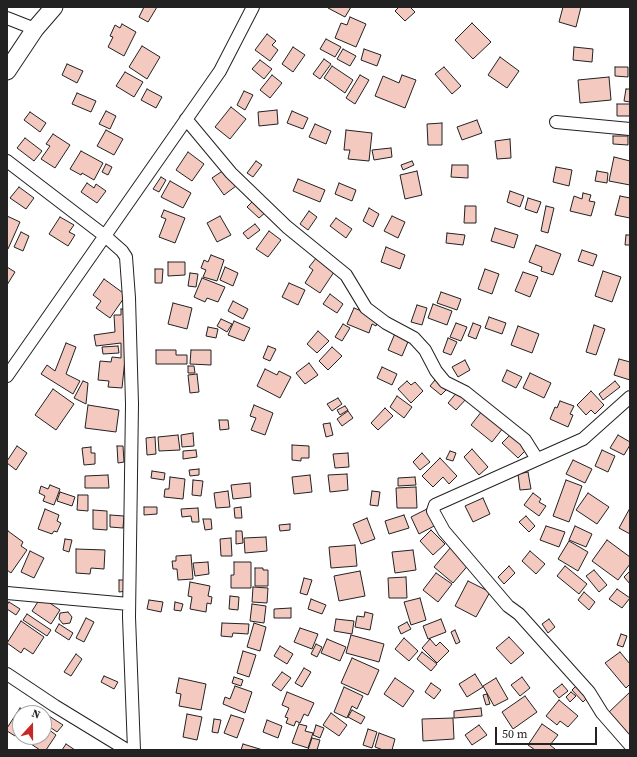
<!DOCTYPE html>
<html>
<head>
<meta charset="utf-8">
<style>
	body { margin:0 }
	#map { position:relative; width:637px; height:757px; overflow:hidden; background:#fff; font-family:"Source Serif 4",serif }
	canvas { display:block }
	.frame { position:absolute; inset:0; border:8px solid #222; pointer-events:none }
	.north { position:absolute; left:12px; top:705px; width:40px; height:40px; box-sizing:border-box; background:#fff; border:1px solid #a7a7a7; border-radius:50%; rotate:21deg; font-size:11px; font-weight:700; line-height:16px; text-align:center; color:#222 }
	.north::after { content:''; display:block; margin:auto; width:14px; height:18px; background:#c62828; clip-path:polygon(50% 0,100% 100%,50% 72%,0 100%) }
	.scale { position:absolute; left:495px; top:727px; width:102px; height:18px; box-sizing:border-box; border:2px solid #222; border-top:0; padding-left:5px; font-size:12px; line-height:14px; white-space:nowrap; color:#222; -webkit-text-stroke:3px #fff; paint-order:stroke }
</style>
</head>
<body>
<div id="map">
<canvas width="637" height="757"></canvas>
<div class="frame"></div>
<div class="north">N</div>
<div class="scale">50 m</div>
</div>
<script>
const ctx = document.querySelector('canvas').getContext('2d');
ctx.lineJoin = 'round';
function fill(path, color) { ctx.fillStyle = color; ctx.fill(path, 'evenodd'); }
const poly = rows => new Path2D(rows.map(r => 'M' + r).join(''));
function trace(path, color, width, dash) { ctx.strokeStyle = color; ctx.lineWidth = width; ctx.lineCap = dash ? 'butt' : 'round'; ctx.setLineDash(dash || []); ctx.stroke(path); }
const building = poly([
	[144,7,157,7,148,22,139,17,144,7],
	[329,7,351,7,345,17,328,8,329,7],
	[399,7,410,7,415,12,405,21,395,11,399,7],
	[563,7,581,7,576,27,559,22,563,7],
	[350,17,366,24,356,47,335,38,341,23,347,25,350,17],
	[472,23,491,42,473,59,455,40,472,23],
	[122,24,136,32,124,56,108,47,113,37,110,36,115,25,120,28,122,24],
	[267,34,276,41,272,45,278,50,270,61,255,50,267,34],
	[326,39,341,47,335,57,320,49,326,39],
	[142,46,160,57,147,79,129,67,142,46],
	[293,47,305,55,293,72,282,64,293,47],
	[574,47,593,49,592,62,573,60,574,47],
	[343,49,356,56,350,66,337,59,343,49],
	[364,49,381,55,377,66,361,60,364,49],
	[500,57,519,71,507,88,488,75,500,57],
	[324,59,331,64,320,79,313,74,324,59],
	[260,60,272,69,264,79,252,69,260,60],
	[67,64,83,71,77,83,62,75,67,64],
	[332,66,353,80,345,93,324,78,332,66],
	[444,67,461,86,452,94,435,74,444,67],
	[615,67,628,67,628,77,615,76,615,67],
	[125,72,143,82,134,97,116,86,125,72],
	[272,75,282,83,270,98,260,90,272,75],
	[360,75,369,80,355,104,346,98,360,75],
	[402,75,416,80,405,108,375,96,383,76,399,83,402,75],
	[609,77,611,100,580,103,578,80,609,77],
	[147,89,162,97,156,108,141,100,147,89],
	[626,89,630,89,630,102,624,101,626,89],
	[244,91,253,95,245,110,237,105,244,91],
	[77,93,96,101,91,112,72,104,77,93],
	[617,104,630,104,630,116,617,116,617,104],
	[231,107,246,119,230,139,215,127,231,107],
	[277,110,278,124,259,126,258,112,277,110],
	[106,111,116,116,110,129,99,124,106,111],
	[292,111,308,118,303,129,287,123,292,111],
	[30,112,46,123,40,132,24,120,30,112],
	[477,120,482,133,462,140,457,127,477,120],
	[442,123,442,145,428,145,427,124,442,123],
	[315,124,331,131,326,144,309,137,315,124],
	[106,130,123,139,114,155,97,146,106,130],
	[346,130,372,133,369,161,348,159,350,150,344,150,346,130],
	[53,134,70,145,55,168,41,159,50,146,46,144,53,134],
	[613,136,628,136,628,145,613,144,613,136],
	[25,138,42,151,34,161,17,148,25,138],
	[510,139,511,158,497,159,495,141,510,139],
	[391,148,392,157,374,160,372,150,391,148],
	[81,151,103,163,94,180,82,173,81,175,70,169,81,151],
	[188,152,204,164,192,181,176,170,188,152],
	[614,157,630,161,630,185,609,181,614,157],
	[256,161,262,165,253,177,247,173,256,161],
	[412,161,414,165,403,170,401,165,412,161],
	[106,164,112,167,108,175,102,172,106,164],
	[452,165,468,165,468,178,451,177,452,165],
	[556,167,572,170,569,186,553,182,556,167],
	[224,170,236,186,224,195,212,178,224,170],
	[417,171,422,195,405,199,400,175,417,171],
	[597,171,608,173,607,183,595,181,597,171],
	[161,177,166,180,159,192,153,189,161,177],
	[298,179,325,190,320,202,293,191,298,179],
	[170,181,191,193,183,208,161,197,170,181],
	[87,183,94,188,96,184,106,191,97,203,81,192,87,183],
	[339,183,356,190,352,201,335,194,339,183],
	[19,187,34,198,26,209,10,198,19,187],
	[510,191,524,196,520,207,507,202,510,191],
	[583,193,591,195,589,201,595,202,591,216,570,211,574,196,582,199,583,193],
	[620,196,630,198,630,218,615,215,620,196],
	[528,198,541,202,537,213,525,209,528,198],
	[254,200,266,212,259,218,247,207,254,200],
	[465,206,476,206,476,223,464,223,465,206],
	[546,206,554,208,548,233,541,231,546,206],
	[369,208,379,214,373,227,363,221,369,208],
	[164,210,185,218,175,243,159,237,166,219,161,217,164,210],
	[309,211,317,217,308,230,300,224,309,211],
	[7,216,20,222,8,249,7,248,7,216],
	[220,216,231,235,217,242,207,223,220,216],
	[392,216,405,222,398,238,384,231,392,216],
	[60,217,74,225,69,232,75,235,68,246,49,234,60,217],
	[336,218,352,229,346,238,330,226,336,218],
	[255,224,260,230,248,239,243,233,255,224],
	[495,228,518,235,514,248,491,241,495,228],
	[269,231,281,240,268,257,256,249,269,231],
	[21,232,29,236,23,251,14,247,21,232],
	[447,233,465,235,463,245,446,243,447,233],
	[626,235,630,235,630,245,625,245,626,235],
	[536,245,561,254,553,275,541,271,542,267,529,262,536,245],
	[386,247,405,255,400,269,381,262,386,247],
	[582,250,597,255,593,266,578,261,582,250],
	[211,255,224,260,217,281,203,277,206,270,201,268,204,260,208,262,211,255],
	[317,257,336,269,320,293,305,283,313,270,309,267,317,257],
	[168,262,185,262,185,275,168,276,168,262],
	[7,267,15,272,7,285,7,267],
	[225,267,238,273,233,286,220,280,225,267],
	[155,269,163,269,162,283,155,283,155,269],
	[485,269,499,274,492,294,478,289,485,269],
	[603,271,621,277,612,302,595,296,603,271],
	[523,272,538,277,530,297,515,291,523,272],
	[190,273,198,274,196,287,188,286,190,273],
	[202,278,225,287,218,302,207,298,205,302,194,297,202,278],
	[104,279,126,295,110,318,96,308,101,301,93,295,104,279],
	[289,283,305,290,298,305,282,297,289,283],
	[441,292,461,299,457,310,437,303,441,292],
	[330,294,343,304,337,313,323,304,330,294],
	[233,301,248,309,243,319,228,311,233,301],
	[173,303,192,308,187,329,168,324,173,303],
	[433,304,452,311,447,325,428,318,433,304],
	[417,305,427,308,422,325,411,322,417,305],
	[354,308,379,318,376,326,372,324,369,333,347,324,354,308],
	[121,309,127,309,125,359,122,388,108,387,109,381,98,380,100,361,111,362,112,357,121,358,121,343,96,346,94,335,115,332,114,315,121,315,121,309],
	[489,317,506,323,502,334,485,328,489,317],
	[221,319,232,324,227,332,217,326,221,319],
	[234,321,250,328,244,341,228,335,234,321],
	[456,323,467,327,461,341,450,337,456,323],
	[473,323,481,326,476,339,468,336,473,323],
	[343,324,350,328,342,341,335,337,343,324],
	[594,325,605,329,596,355,586,352,594,325],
	[518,326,539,334,532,353,511,345,518,326],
	[208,327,218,329,216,338,206,336,208,327],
	[318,331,329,341,317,353,307,344,318,331],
	[396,331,410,337,402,356,388,350,396,331],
	[448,338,457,342,451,355,443,352,448,338],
	[66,343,76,347,66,374,80,381,73,394,41,374,47,365,55,371,66,343],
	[118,346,119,353,103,354,102,347,118,346],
	[268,346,276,349,270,361,263,358,268,346],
	[332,347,342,356,328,370,319,361,332,347],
	[156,350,176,350,176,355,187,355,187,364,156,364,156,350],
	[191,350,211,350,211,365,190,364,191,350],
	[619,359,630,362,630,380,614,375,619,359],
	[465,360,470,370,458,377,452,367,465,360],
	[309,363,318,375,305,384,296,373,309,363],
	[188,366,194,366,195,373,188,373,188,366],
	[382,367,397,374,392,385,377,378,382,367],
	[265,369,277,375,279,371,291,377,280,398,257,386,265,369],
	[507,370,522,377,516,388,502,381,507,370],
	[530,373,551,383,544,398,523,388,530,373],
	[197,374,199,392,190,393,188,375,197,374],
	[435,380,446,390,441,395,430,386,435,380],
	[83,381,88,383,86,404,74,398,83,381],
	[407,381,411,385,415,382,423,391,411,403,398,389,407,381],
	[615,381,620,387,603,400,599,394,615,381],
	[53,389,74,404,56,430,35,415,53,389],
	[458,391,467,398,456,410,448,403,458,391],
	[591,391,604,405,595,414,591,410,586,415,577,405,591,391],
	[397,396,412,407,404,418,390,407,397,396],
	[338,398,342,404,332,411,327,404,338,398],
	[560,401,574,406,570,414,573,415,568,427,550,419,555,407,557,408,560,401],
	[88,405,119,410,116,432,85,428,88,405],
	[254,405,273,413,265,435,251,430,256,418,250,416,254,405],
	[345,406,348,410,340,415,337,410,345,406],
	[385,408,393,416,378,430,371,423,385,408],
	[348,411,353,418,342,426,337,419,348,411],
	[482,411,503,428,492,442,471,425,482,411],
	[219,420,228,420,229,429,220,430,219,420],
	[330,423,333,435,326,437,323,424,330,423],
	[513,432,529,447,518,458,502,443,513,432],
	[193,433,194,446,182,447,181,435,193,433],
	[178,435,180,450,159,451,158,437,178,435],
	[618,435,630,442,630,445,624,455,610,448,618,435],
	[155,437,156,454,147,455,146,438,155,437],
	[292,445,309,446,309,458,301,458,301,461,292,460,292,445],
	[17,446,27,453,16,470,7,463,7,461,17,446],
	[117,446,123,446,124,462,118,463,117,446],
	[91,447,91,453,95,453,95,464,84,465,82,448,91,447],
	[472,449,488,467,479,475,464,457,472,449],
	[196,450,197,457,183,459,183,451,196,450],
	[602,450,615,456,608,472,595,466,602,450],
	[450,451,456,453,453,461,446,459,450,451],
	[348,453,349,467,335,468,333,454,348,453],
	[422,453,430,462,420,470,413,462,422,453],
	[440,458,457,476,449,484,443,477,433,487,422,476,440,458],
	[573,460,592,469,585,483,566,474,573,460],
	[199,469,199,475,190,476,189,470,199,469],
	[152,471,165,473,164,480,151,478,152,471],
	[528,472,531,489,520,490,518,474,528,472],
	[347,474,348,490,330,492,328,475,347,474],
	[108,475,109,488,85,488,85,476,108,475],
	[310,475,312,492,294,494,292,477,310,475],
	[170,477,185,479,183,499,164,497,165,489,169,489,170,477],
	[415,477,416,485,398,486,398,478,415,477],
	[193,480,203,481,201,496,192,495,193,480],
	[566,480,582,486,569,522,553,516,566,480],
	[250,483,251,497,233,499,231,485,250,483],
	[50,485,60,489,54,505,43,501,45,496,39,493,41,486,48,489,50,485],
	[416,487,417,508,397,508,396,488,416,487],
	[228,491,230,507,216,508,214,493,228,491],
	[372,491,380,492,378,506,370,505,372,491],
	[60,492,75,497,72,506,57,501,60,492],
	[533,493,541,499,539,502,546,506,539,516,524,505,533,493],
	[588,493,609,507,597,524,576,510,588,493],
	[78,495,88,495,88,511,77,510,78,495],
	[483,498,490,514,473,522,465,506,483,498],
	[144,507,157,507,157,514,144,515,144,507],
	[241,507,242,518,235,518,234,508,241,507],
	[198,508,199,522,192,522,191,516,182,517,181,509,198,508],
	[630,508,630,534,619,528,630,508],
	[45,509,59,515,57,521,61,523,57,532,54,531,52,534,38,529,45,509],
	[427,509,436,525,419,534,411,517,427,509],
	[93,510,107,511,107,530,93,529,93,510],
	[110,515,124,516,123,528,110,527,110,515],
	[404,515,409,528,389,534,385,521,404,515],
	[526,516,535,526,529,532,519,522,526,516],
	[367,518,375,539,361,544,353,524,367,518],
	[203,519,211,519,212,529,205,530,203,519],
	[290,524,290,530,280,531,279,525,290,524],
	[546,526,565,532,559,547,540,540,546,526],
	[575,526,592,534,586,547,569,540,575,526],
	[431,530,445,544,433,555,420,541,431,530],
	[8,531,23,542,21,546,27,550,11,573,7,570,7,533,8,531],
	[236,531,242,531,243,543,236,544,236,531],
	[266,537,267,551,245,553,244,538,266,537],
	[231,538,232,556,221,556,220,539,231,538],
	[65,539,72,540,69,552,63,550,65,539],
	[607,540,630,557,630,564,618,580,592,561,607,540],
	[569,541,588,552,578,571,558,559,569,541],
	[355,545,357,566,331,568,329,547,355,545],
	[451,547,470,563,453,583,434,567,451,547],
	[76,549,105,550,104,569,91,568,90,574,76,573,76,549],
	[413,550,416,570,395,573,392,552,413,550],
	[30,551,44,558,34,578,21,572,30,551],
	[530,551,545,564,536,574,522,561,530,551],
	[191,555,193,579,178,580,177,569,173,569,172,561,176,561,176,556,191,555],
	[208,562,209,574,195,576,193,563,208,562],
	[234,562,251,562,251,588,231,588,231,575,234,575,234,562],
	[509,566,515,573,504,584,498,577,509,566],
	[565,566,587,584,579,594,557,576,565,566],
	[255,568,263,568,263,570,268,570,268,586,255,586,255,568],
	[594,570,607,585,599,592,586,576,594,570],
	[360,571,365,596,339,601,334,576,360,571],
	[630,571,630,584,624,577,630,571],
	[436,573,452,584,438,602,423,590,436,573],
	[406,577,407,598,389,598,388,578,406,577],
	[304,578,312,580,307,595,300,593,304,578],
	[119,580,127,580,127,591,119,592,119,580],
	[468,581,490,592,476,617,455,606,468,581],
	[190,582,210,586,208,596,212,597,211,604,207,603,206,612,190,609,192,597,188,596,190,582],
	[253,587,268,588,267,603,252,602,253,587],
	[617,589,630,598,622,608,609,599,617,589],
	[584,592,595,602,589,610,578,600,584,592],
	[230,596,239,597,238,610,229,609,230,596],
	[41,597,60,610,51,624,32,611,41,597],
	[420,598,426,620,411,625,404,602,420,598],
	[311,599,326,605,322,614,308,609,311,599],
	[149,600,163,602,161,612,147,609,149,600],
	[9,602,20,609,16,615,7,609,7,605,9,602],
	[175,602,183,604,181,611,174,610,175,602],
	[252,604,266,606,264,623,250,621,252,604],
	[291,608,291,618,274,618,274,609,291,608],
	[68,612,72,617,70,623,63,624,59,619,60,613,68,612],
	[365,612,373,614,370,630,355,627,357,616,364,617,365,612],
	[27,614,51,630,47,636,23,620,27,614],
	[86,618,94,622,84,642,76,638,86,618],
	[336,619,354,621,352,634,334,631,336,619],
	[441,619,446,632,428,639,423,626,441,619],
	[549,619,555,627,548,633,542,624,549,619],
	[21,621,44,637,33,654,24,648,21,653,7,643,21,621],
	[407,622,411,629,401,634,398,627,407,622],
	[222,623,249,624,248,634,233,633,232,637,221,636,222,623],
	[254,623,266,627,260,651,247,647,254,623],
	[59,624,73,633,69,640,55,631,59,624],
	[300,628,318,634,312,649,294,642,300,628],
	[455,630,460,642,456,644,451,632,455,630],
	[621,634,627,636,623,647,617,645,621,634],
	[351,635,384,644,379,662,346,653,351,635],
	[509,637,524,653,511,664,496,648,509,637],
	[404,638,418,651,409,661,395,649,404,638],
	[327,639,346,647,340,661,321,653,327,639],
	[430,639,436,646,440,642,449,651,437,663,422,648,430,639],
	[316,644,322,647,317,657,311,654,316,644],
	[280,646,293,654,287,664,274,656,280,646],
	[243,651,256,655,249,677,237,673,243,651],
	[422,652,437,664,431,671,417,659,422,652],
	[620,652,630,664,630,684,626,688,605,663,620,652],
	[76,654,82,659,71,676,64,672,76,654],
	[352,658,379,670,368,695,341,683,352,658],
	[304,668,311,672,302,687,295,683,304,668],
	[282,672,291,678,281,691,272,685,282,672],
	[475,674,483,687,467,697,459,684,475,674],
	[104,676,118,682,114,689,101,682,104,676],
	[234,677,243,680,241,686,232,683,234,677],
	[522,677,530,688,520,696,511,685,522,677],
	[179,678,206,684,201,710,179,706,181,694,176,693,179,678],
	[395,678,414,691,403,707,384,694,395,678],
	[496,678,508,699,494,706,483,686,496,678],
	[431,683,441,690,434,699,425,692,431,683],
	[562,684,568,691,559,698,553,691,562,684],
	[578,684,589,696,583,702,572,690,578,684],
	[235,686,252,692,245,713,223,704,225,697,230,699,235,686],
	[344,687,363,696,357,709,352,706,347,718,334,712,344,687],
	[287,692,314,703,308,716,304,714,300,723,296,721,294,726,286,723,288,718,285,717,289,708,282,705,287,692],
	[571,692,576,696,570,702,566,697,571,692],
	[630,692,630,737,608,713,630,692],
	[487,694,490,704,486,705,483,695,487,694],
	[525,696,537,712,513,729,502,712,525,696],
	[559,700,578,716,568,727,560,721,557,725,546,716,559,700],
	[20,708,27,713,20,713,20,730,15,736,7,731,7,728,20,708],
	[481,708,482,716,454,718,454,711,481,708],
	[352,710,365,717,361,724,348,717,352,710],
	[331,713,347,725,339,736,323,725,331,713],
	[187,714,202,717,197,740,183,737,187,714],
	[231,715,244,719,237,738,224,733,231,715],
	[49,716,63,725,57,732,44,723,49,716],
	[453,718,454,739,423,741,422,719,453,718],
	[214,719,221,720,218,733,212,732,214,719],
	[267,720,282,726,278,738,263,732,267,720],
	[299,724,307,726,305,731,313,733,308,748,292,743,299,724],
	[542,724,558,735,550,745,555,749,555,750,535,750,528,745,542,724],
	[316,725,324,728,320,738,313,735,316,725],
	[479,725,487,735,472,745,465,735,479,725],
	[44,726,56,735,46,750,40,750,31,744,35,737,44,737,44,726],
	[368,729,377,732,372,748,363,745,368,729],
	[379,733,395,739,392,750,383,750,375,747,379,733],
	[312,738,320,740,317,750,308,750,312,738],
	[66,744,75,750,62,750,66,744],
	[243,744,263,750,241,750,243,744]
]);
fill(building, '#f3c9c0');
trace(building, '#222', 1);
const street = poly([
	[7,18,35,29],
	[186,119,231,173,287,227,346,275,366,308,386,323,414,338,425,350,436,371,445,382,465,392,525,440,537,459],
	[556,122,630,129],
	[7,161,105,236,122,251,126,257,129,298,132,404,129,617,134,750],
	[7,376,220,71,253,7],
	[630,397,583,439,435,505,433,511,444,531,508,606,519,614,589,692,602,713,630,745],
	[7,593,129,604],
	[7,674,55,706,127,750]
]);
const secondary = poly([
	[7,71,35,29,54,7]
]);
trace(street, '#222', 14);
trace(secondary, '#222', 19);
trace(street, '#fff', 12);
trace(secondary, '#fff', 17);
</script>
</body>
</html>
